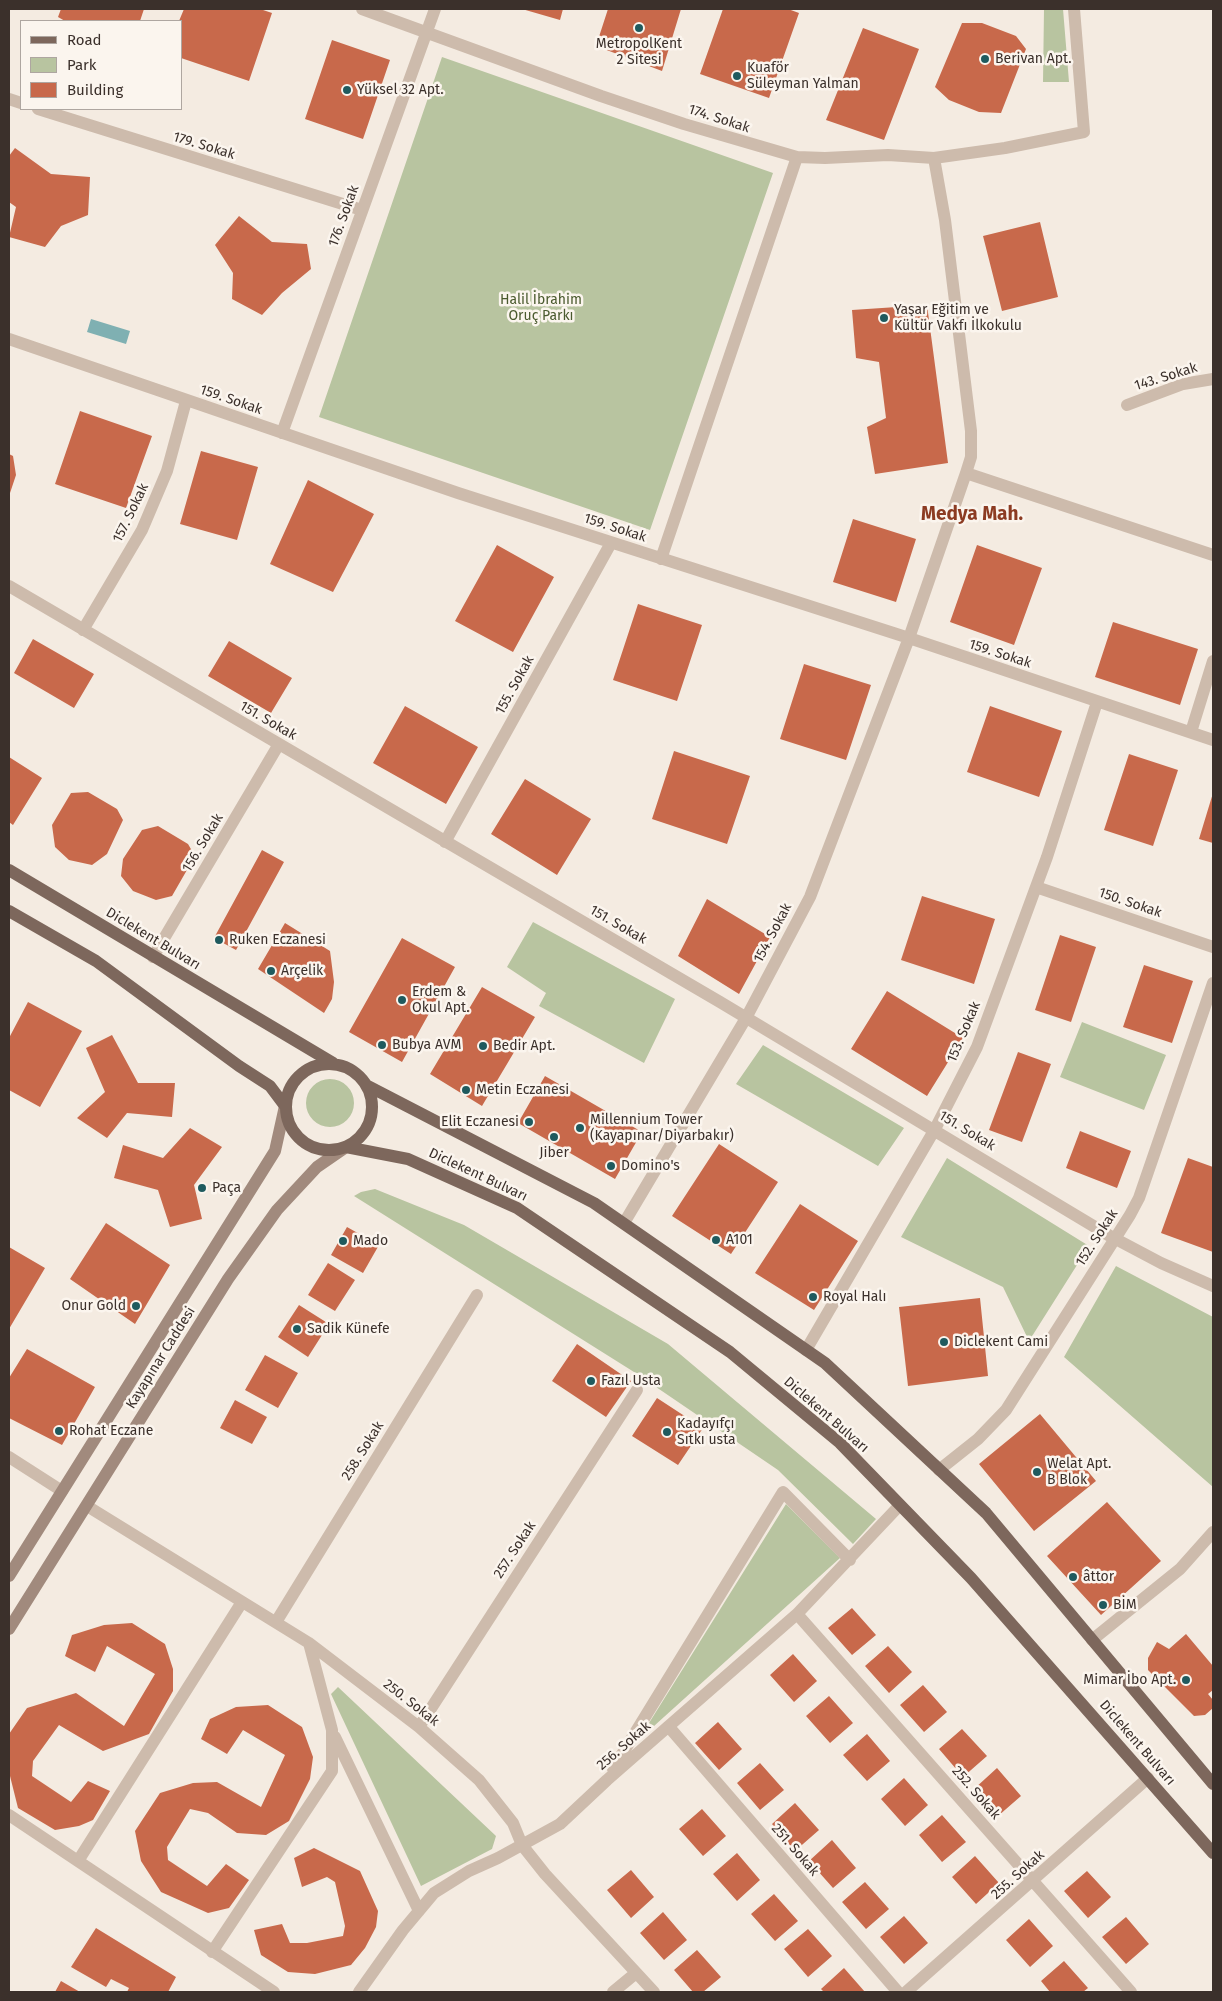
<!DOCTYPE html>
<html>
<head>
<meta charset="utf-8">
<style>
	body { margin:0 }
	#map { position:relative; width:1222px; height:2001px; overflow:hidden; background:#f4ebe1; font-family:"Fira Sans",sans-serif }
	canvas { display:block }
	.frame { position:absolute; inset:0; border:10px solid #3b302b; pointer-events:none }
	.legend { position:absolute; left:20px; top:20px; width:162px; height:90px; box-sizing:border-box; background:#fbf5ee; border:1px solid #aea6a0; margin:0; padding:6px 9px; list-style:none; font-size:15px; color:#3b302b }
	.legend li { display:flex; align-items:center; gap:10px; height:25px }
	.legend b { width:25px; border:1px solid #aea6a0 }
</style>
</head>
<body>
<div id="map">
<canvas width="1222" height="2001"></canvas>
<div class="frame"></div>
<ul class="legend">
<li><b style="height:6px;background:#7d675c"></b>Road</li>
<li><b style="height:14px;background:#b8c4a0"></b>Park</li>
<li><b style="height:14px;background:#c8694b"></b>Building</li>
</ul>
</div>
<script>
const ctx = document.querySelector('canvas').getContext('2d');
ctx.lineJoin = 'round';
function fill(path, color) { ctx.fillStyle = color; ctx.fill(path, 'evenodd'); }
const poly = rows => new Path2D(rows.map(r => 'M' + r).join(''));
function trace(path, color, width, dash) { ctx.strokeStyle = color; ctx.lineWidth = width; ctx.lineCap = dash ? 'butt' : 'round'; ctx.setLineDash(dash || []); ctx.stroke(path); }
function write(font, color, halo, rows, align = 'center') {
  ctx.font = font + ' "Fira Sans",sans-serif'; ctx.lineWidth = 5; ctx.setLineDash([]); ctx.textBaseline = 'middle'; ctx.strokeStyle = halo; ctx.fillStyle = color; for (const [text, x, y, turn = 0] of rows) {
    ctx.save(); ctx.translate(x, y); ctx.rotate((+turn || 0) * Math.PI / 180); ctx.textAlign = isNaN(turn) ? turn : align; if (halo) ctx.strokeText(text, 0, 0); ctx.fillText(text, 0, 0); ctx.restore();
  }
}
fill(poly([
	[1044,9,1063,9,1069,82,1043,82],
	[442,57,773,173,650,530,319,417],
	[533,922,675,999,644,1063,539,1006,546,993,507,967],
	[1082,1022,1166,1055,1144,1110,1060,1077],
	[763,1045,904,1128,878,1166,736,1084],
	'306 1103a24 24 0 1 1 48 0a24 24 0 1 1-48 0Z',
	[947,1158,1089,1246,1029,1341,1003,1287,901,1237],
	[375,1189,464,1225,668,1344,876,1519,853,1544,778,1470,634,1372,354,1196,361,1192],
	[1116,1266,1213,1317,1213,1487,1064,1357],
	[786,1504,840,1558,654,1726,649,1723],
	[338,1687,496,1836,492,1849,421,1886,331,1694]
]), '#b8c4a0');
fill(poly([
	[91,319,130,331,126,344,87,332]
]), '#7fb0b2');
fill(poly([
	[61,9,144,9,140,21,65,21,58,17],
	[184,9,260,9,272,13,249,81,181,58,181,21,179,21],
	[522,9,563,9,560,20],
	[608,9,681,9,662,71,596,46],
	[723,9,788,9,799,13,769,98,700,74],
	[962,23,982,23,1016,36,1026,49,1001,113,979,112,949,100,935,87],
	[863,28,919,49,884,140,826,120],
	[332,40,390,60,363,139,305,119],
	[15,148,51,174,90,177,88,215,61,226,45,247,9,237,16,207,9,202,9,156],
	[239,216,272,242,307,244,311,269,282,293,262,315,232,299,233,273,215,245],
	[1040,222,1058,297,1002,311,983,236],
	[927,305,948,463,875,474,867,427,886,418,879,362,856,358,852,310],
	[80,411,152,436,126,508,55,484],
	[201,451,258,467,237,540,180,524],
	[9,454,13,456,16,475,9,496],
	[308,480,374,514,333,592,270,564],
	[853,519,916,539,896,602,833,582],
	[497,545,554,577,513,652,455,621],
	[977,545,1042,568,1014,645,950,622],
	[638,604,702,625,677,701,613,680],
	[1113,622,1198,649,1180,705,1095,677],
	[33,639,94,674,74,708,14,673],
	[229,641,292,678,271,713,208,676],
	[804,664,871,685,846,760,780,739],
	[405,706,478,747,446,804,373,763],
	[990,706,1062,731,1039,797,967,772],
	[674,751,750,776,727,844,652,819],
	[1129,754,1178,770,1153,846,1104,830],
	[9,757,42,778,13,825,9,822],
	[525,779,591,819,557,875,491,834],
	[88,792,117,809,123,820,107,854,92,865,69,860,55,847,52,825,71,793],
	[1213,793,1213,843,1199,839],
	[158,826,188,844,195,856,172,896,156,900,133,891,121,876,123,859,142,830],
	[262,850,284,862,236,950,214,938],
	[922,896,995,919,974,984,901,960],
	[707,899,770,937,739,994,678,956],
	[285,923,330,951,334,982,332,999,324,1013,258,969],
	[1060,935,1096,947,1071,1022,1035,1010],
	[402,938,455,967,402,1062,349,1032],
	[1144,965,1193,981,1172,1043,1123,1027],
	[482,987,535,1017,482,1106,430,1074],
	[887,991,963,1038,927,1096,851,1049],
	[28,1002,82,1031,40,1107,9,1090,9,1038],
	[112,1035,138,1083,175,1083,172,1117,127,1113,107,1138,77,1118,105,1092,86,1048],
	[1018,1052,1051,1064,1022,1142,989,1130],
	[545,1076,642,1132,615,1179,518,1123],
	[190,1128,222,1147,194,1185,202,1219,170,1227,158,1190,114,1178,123,1145,163,1158],
	[1080,1131,1131,1151,1117,1188,1066,1168],
	[719,1144,778,1182,731,1254,672,1216],
	[1188,1158,1213,1167,1213,1252,1161,1233],
	[800,1204,858,1241,814,1310,755,1273],
	[106,1223,170,1265,135,1324,70,1279],
	[347,1227,379,1245,363,1273,331,1255],
	[9,1247,45,1268,9,1329],
	[328,1263,355,1280,335,1311,308,1295],
	[980,1298,988,1376,908,1386,899,1307],
	[299,1305,329,1324,308,1357,278,1337],
	[577,1344,631,1381,606,1417,552,1381],
	[27,1349,95,1387,62,1445,9,1418,9,1378],
	[265,1355,298,1373,278,1408,245,1390],
	[657,1398,703,1428,678,1465,632,1436],
	[235,1400,267,1417,252,1444,220,1428],
	[1040,1414,1096,1481,1034,1531,979,1464],
	[1107,1502,1161,1561,1101,1615,1047,1556],
	[852,1608,876,1635,852,1655,828,1628],
	[132,1623,165,1644,173,1669,173,1691,149,1734,103,1751,59,1725,33,1761,32,1776,71,1802,88,1781,110,1791,93,1820,79,1826,55,1830,18,1808,9,1772,9,1734,27,1708,76,1693,124,1726,155,1674,107,1646,95,1672,65,1656,72,1635,104,1625],
	[1186,1634,1213,1666,1213,1690,1208,1694,1213,1700,1213,1708,1205,1715,1194,1716,1148,1670,1148,1658,1157,1642,1169,1649],
	[888,1646,912,1672,889,1693,865,1666],
	[793,1654,817,1681,794,1702,770,1675],
	[923,1685,947,1712,924,1732,900,1705],
	[829,1696,853,1723,830,1743,806,1716],
	[268,1705,302,1727,313,1757,310,1779,289,1821,266,1835,237,1833,208,1813,190,1809,167,1847,168,1860,207,1886,226,1864,249,1880,229,1908,208,1913,161,1892,141,1861,135,1831,160,1793,193,1783,217,1782,261,1807,285,1755,243,1730,227,1754,201,1739,210,1719,236,1707],
	[718,1722,742,1749,719,1770,695,1743],
	[962,1729,987,1756,963,1777,939,1749],
	[867,1734,890,1761,867,1781,843,1755],
	[760,1763,784,1790,760,1810,737,1783],
	[997,1768,1021,1796,998,1816,974,1789],
	[904,1778,928,1805,905,1826,881,1799],
	[795,1803,819,1830,795,1851,772,1824],
	[702,1809,726,1836,703,1856,679,1829],
	[942,1815,966,1842,942,1862,919,1835],
	[832,1840,856,1868,833,1888,809,1861],
	[314,1848,360,1871,378,1911,376,1927,365,1948,351,1965,315,1974,288,1972,261,1955,254,1930,282,1924,290,1943,307,1943,343,1936,345,1926,335,1882,327,1877,302,1887,294,1858],
	[737,1853,760,1880,737,1901,713,1874],
	[975,1856,999,1883,976,1904,952,1877],
	[631,1870,654,1897,631,1918,607,1890],
	[1087,1871,1111,1897,1088,1918,1064,1891],
	[865,1882,889,1909,866,1929,842,1902],
	[774,1894,798,1921,775,1941,751,1914],
	[663,1912,687,1940,664,1960,640,1933],
	[904,1916,928,1943,904,1964,880,1937],
	[1126,1917,1149,1944,1126,1964,1102,1937],
	[1029,1919,1053,1946,1030,1967,1006,1940],
	[96,1928,176,1977,168,1992,127,1992,129,1988,111,1979,106,1987,71,1967],
	[808,1929,832,1956,808,1977,784,1949],
	[697,1950,721,1977,703,1992,693,1992,674,1970],
	[1064,1961,1088,1988,1083,1992,1050,1992,1041,1981],
	[844,1968,865,1992,824,1992,821,1989],
	[61,1981,80,1992,55,1992]
]), '#c8694b');
trace(poly([
	[362,9,601,96,684,124,797,157,825,158,888,155,934,158,1005,148,1084,132,1074,9],
	[9,99,21,103],
	[38,109,362,210],
	[9,339,458,493,909,638,1213,740],
	[1127,405,1183,384,1213,379],
	[282,433,435,9],
	[966,473,1213,555],
	[661,559,797,157],
	[9,586,720,1002,1110,1236,1161,1263,1213,1286],
	[83,630,142,530,167,471,186,401],
	[1191,732,1213,661],
	[445,842,611,543],
	[1036,887,1213,947],
	[153,957,279,744],
	[624,1223,746,1018,810,897,909,638,966,473,971,457,971,431,945,220,934,158],
	[806,1350,935,1129,977,1047,1047,857,1097,702],
	[9,1457,62,1491],
	[939,1470,978,1439,1006,1410,1130,1215,1139,1198,1213,983],
	[87,1506,309,1643,419,1727,479,1780,513,1823,522,1845,545,1874,654,1992],
	[797,1614,1131,1992],
	[276,1622,477,1295],
	[1092,1640,1180,1569,1213,1532],
	[419,1727,637,1390],
	[669,1727,898,1992],
	[335,1737,419,1911],
	[613,1769,783,1492,850,1560],
	[9,1815,274,1992],
	[78,1861,242,1602],
	[212,1952,332,1771,332,1730,309,1643],
	[359,1992,403,1930,434,1893,469,1871,498,1858,560,1824,607,1780,797,1614,900,1505],
	[613,1992,636,1973],
	[906,1992,1148,1778]
]), '#cdbbac', 12);
trace(poly([
	[9,1576,275,1151,285,1106],
	[9,1629,228,1279,277,1210,317,1167,346,1147]
]), '#a18a7d', 12);
trace(poly([
	[9,870,333,1063],
	[9,911,96,961,239,1066,270,1086,285,1106],
	'286 1107a43 43 0 1 1 86 0a43 43 0 1 1-86 0Z',
	[368,1086,594,1203,825,1363,986,1513,1213,1784],
	[346,1147,408,1159,517,1208,730,1352,840,1443,971,1578,1213,1853]
]), '#7d675c', 12);
for (const [x, y, r, color] of [
	[639,28,5,"#1f5a5e"],
	[985,59,5,"#1f5a5e"],
	[737,76,5,"#1f5a5e"],
	[347,90,5,"#1f5a5e"],
	[884,318,5,"#1f5a5e"],
	[219,940,5,"#1f5a5e"],
	[271,971,5,"#1f5a5e"],
	[402,1000,5,"#1f5a5e"],
	[382,1045,5,"#1f5a5e"],
	[483,1046,5,"#1f5a5e"],
	[466,1090,5,"#1f5a5e"],
	[529,1122,5,"#1f5a5e"],
	[580,1128,5,"#1f5a5e"],
	[554,1137,5,"#1f5a5e"],
	[611,1166,5,"#1f5a5e"],
	[202,1188,5,"#1f5a5e"],
	[716,1240,5,"#1f5a5e"],
	[343,1241,5,"#1f5a5e"],
	[813,1297,5,"#1f5a5e"],
	[136,1306,5,"#1f5a5e"],
	[297,1329,5,"#1f5a5e"],
	[944,1342,5,"#1f5a5e"],
	[591,1381,5,"#1f5a5e"],
	[59,1431,5,"#1f5a5e"],
	[667,1432,5,"#1f5a5e"],
	[1037,1472,5,"#1f5a5e"],
	[1073,1577,5,"#1f5a5e"],
	[1103,1605,5,"#1f5a5e"],
	[1186,1680,5,"#1f5a5e"]
]) { const dot = new Path2D(); dot.arc(x, y, r, 0, 2 * Math.PI); ctx.fillStyle = color; ctx.fill(dot); trace(dot, '#fbf5ee', 2); }
write('14px', '#3b302b', '#fbf5ee', [
	["MetropolKent",639,44,"center"],
	["2 Sitesi",639,60,"center"],
	["Berivan Apt.",995,59],
	["Kuaför",747,68],
	["Süleyman Yalman",747,84],
	["Yüksel 32 Apt.",357,90],
	["Yaşar Eğitim ve",894,310],
	["Kültür Vakfı İlkokulu",894,326],
	["Ruken Eczanesi",229,940],
	["Arçelik",281,971],
	["Erdem &",412,992],
	["Okul Apt.",412,1008],
	["Bubya AVM",392,1045],
	["Bedir Apt.",493,1046],
	["Metin Eczanesi",476,1090],
	["Millennium Tower",590,1120],
	["(Kayapınar/Diyarbakır)",590,1136],
	["Elit Eczanesi",519,1122,"right"],
	["Jiber",554,1153,"center"],
	["Domino's",621,1166],
	["Paça",212,1188],
	["A101",726,1240],
	["Mado",353,1241],
	["Royal Halı",823,1297],
	["Onur Gold",126,1306,"right"],
	["Sadik Künefe",307,1329],
	["Diclekent Cami",954,1342],
	["Fazıl Usta",601,1381],
	["Kadayıfçı",677,1424],
	["Sıtkı usta",677,1440],
	["Rohat Eczane",69,1431],
	["Welat Apt.",1047,1464],
	["B Blok",1047,1480],
	["âttor",1083,1577],
	["BİM",1113,1605],
	["Mimar İbo Apt.",1176,1680,"right"]
], 'left');
write('14px', '#3b302b', '#fbf5ee', [
	["174. Sokak",719,119,18],
	["179. Sokak",204,146,17],
	["176. Sokak",344,216,-70],
	["143. Sokak",1166,377,-17],
	["159. Sokak",231,400,19],
	["157. Sokak",131,513,-64],
	["159. Sokak",615,528,18],
	["159. Sokak",1000,654,18],
	["155. Sokak",515,685,-61],
	["151. Sokak",268,721,30],
	["156. Sokak",203,843,-59],
	["150. Sokak",1130,903,19],
	["151. Sokak",618,925,30],
	["154. Sokak",773,933,-62],
	["Diclekent Bulvarı",153,939,31],
	["153. Sokak",964,1032,-67],
	["151. Sokak",967,1131,31],
	["Diclekent Bulvarı",478,1175,25],
	["152. Sokak",1097,1238,-57],
	["Kayapınar Caddesi",161,1358,-58],
	["Diclekent Bulvarı",826,1415,41],
	["258. Sokak",363,1451,-58],
	["257. Sokak",515,1550,-57],
	["250. Sokak",411,1703,38],
	["Diclekent Bulvarı",1137,1743,49],
	["256. Sokak",624,1746,-41],
	["252. Sokak",976,1793,49],
	["251. Sokak",795,1850,49],
	["255. Sokak",1018,1875,-42]
]);
write('14px', '#4a5a2e', '#fbf5ee', [
	["Halil İbrahim",541,300],
	["Oruç Parkı",541,316]
]);
write('bold 19px', '#8c3b22', '#fbf5ee', [
	["Medya Mah.",972,515]
]);
</script>
</body>
</html>
